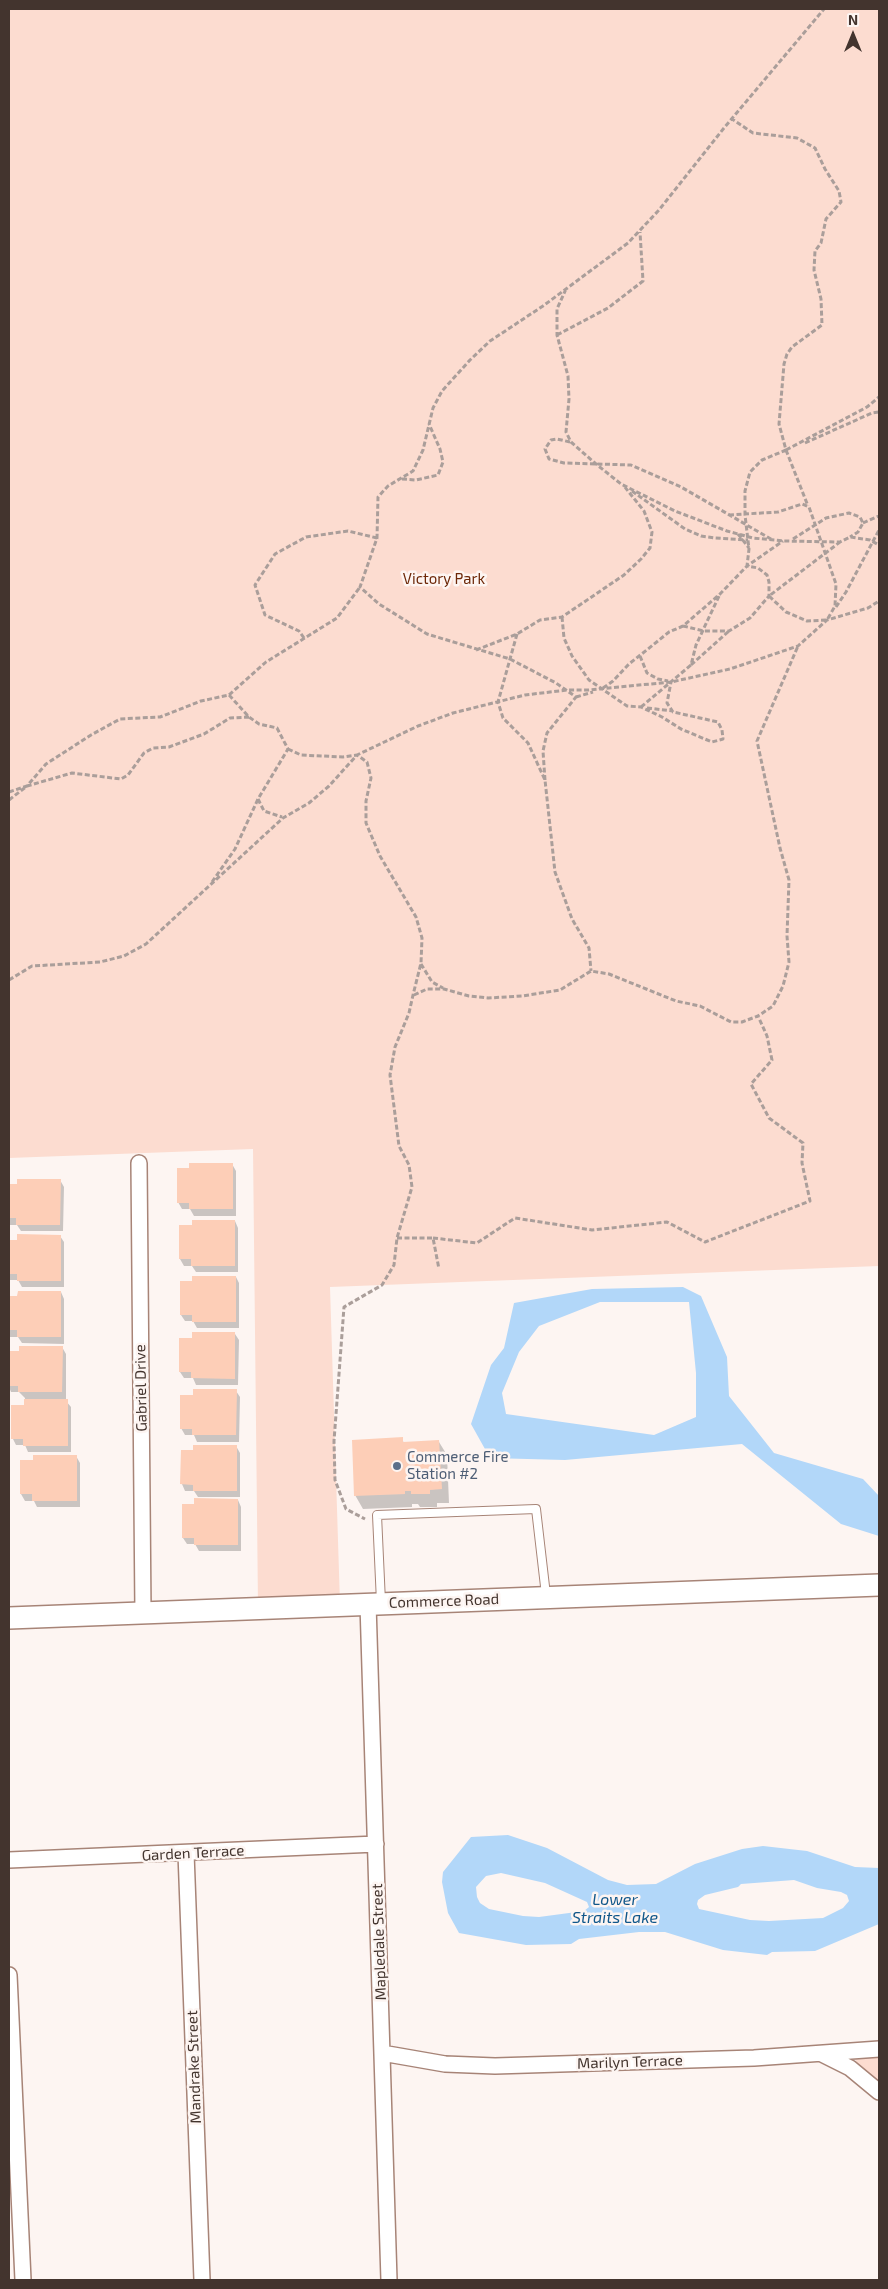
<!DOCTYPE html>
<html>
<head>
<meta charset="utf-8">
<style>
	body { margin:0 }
	#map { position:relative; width:888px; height:2289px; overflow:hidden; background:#fdf5f2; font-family:"Exo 2",sans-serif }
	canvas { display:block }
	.frame { position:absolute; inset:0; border:10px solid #43342e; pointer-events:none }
	.north { position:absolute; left:828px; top:10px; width:50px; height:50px; -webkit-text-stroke:4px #fdf5f2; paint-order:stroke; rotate:0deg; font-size:14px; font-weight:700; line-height:20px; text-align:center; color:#43342e }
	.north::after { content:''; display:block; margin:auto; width:18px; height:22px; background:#43342e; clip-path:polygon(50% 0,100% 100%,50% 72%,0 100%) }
</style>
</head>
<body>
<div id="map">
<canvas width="888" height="2289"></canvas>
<div class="frame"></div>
<div class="north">N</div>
</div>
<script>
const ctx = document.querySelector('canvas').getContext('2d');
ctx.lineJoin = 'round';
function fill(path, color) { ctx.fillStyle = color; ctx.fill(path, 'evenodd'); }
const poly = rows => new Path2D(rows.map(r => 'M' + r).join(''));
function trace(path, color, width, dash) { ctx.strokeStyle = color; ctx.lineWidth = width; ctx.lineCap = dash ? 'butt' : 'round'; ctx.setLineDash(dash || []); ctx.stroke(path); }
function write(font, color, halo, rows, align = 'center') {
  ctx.font = font + ' "Exo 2",sans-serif'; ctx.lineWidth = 5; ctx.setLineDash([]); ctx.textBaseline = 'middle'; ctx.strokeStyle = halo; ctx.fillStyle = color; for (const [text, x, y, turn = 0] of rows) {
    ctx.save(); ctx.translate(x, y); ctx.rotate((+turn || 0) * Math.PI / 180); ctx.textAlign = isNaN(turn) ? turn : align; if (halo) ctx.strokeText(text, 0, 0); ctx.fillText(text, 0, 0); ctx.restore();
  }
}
fill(poly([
	[9,9,879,9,879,1266,330,1287,340,1604,258,1606,253,1149,9,1158],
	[858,2056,879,2056,879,2084,857,2063,855,2058]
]), '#fcdcd0');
fill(poly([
	[683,1287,701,1296,727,1357,729,1396,774,1453,863,1479,879,1496,879,1536,841,1524,742,1444,565,1460,490,1458,471,1424,491,1365,504,1348,514,1303,592,1289],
	[600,1302,689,1302,696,1373,696,1417,654,1435,506,1414,502,1393,519,1352,539,1326],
	[508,1835,547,1848,608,1880,627,1885,656,1884,695,1864,742,1849,763,1846,807,1851,855,1867,879,1868,879,1924,815,1951,772,1952,767,1955,723,1950,665,1932,639,1932,579,1939,571,1944,526,1945,459,1933,448,1913,442,1882,443,1872,471,1837],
	[501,1873,545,1883,587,1902,589,1907,584,1911,539,1917,523,1916,489,1909,480,1903,477,1897,476,1887,486,1876],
	[794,1880,817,1888,841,1892,847,1895,849,1901,843,1908,823,1918,769,1921,750,1920,699,1909,697,1904,698,1900,705,1895,738,1887,741,1884]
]), '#b2d7f9');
fill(poly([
	[232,1164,236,1171,236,1216,194,1216,190,1209,182,1209,178,1202],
	[60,1180,64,1187,63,1231,21,1231,17,1225,9,1225,9,1185],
	[235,1221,238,1228,238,1272,196,1272,192,1266,184,1266,180,1259],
	[60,1236,64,1242,64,1287,22,1287,18,1280,9,1280,9,1241],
	[236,1277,239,1283,239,1328,197,1328,193,1321,185,1321,181,1315],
	[61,1292,64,1299,64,1344,22,1343,18,1337,10,1337,9,1297],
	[235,1334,239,1340,238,1385,196,1385,193,1378,184,1378,180,1372],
	[62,1347,66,1354,66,1401,71,1407,71,1452,28,1452,25,1445,16,1445,13,1439,25,1406,25,1398,19,1392,11,1392,9,1387,9,1353],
	[236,1391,240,1397,239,1442,197,1442,194,1435,185,1435,181,1428],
	[402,1439,404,1443,439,1442,447,1455,449,1503,437,1503,437,1507,420,1507,418,1504,412,1504,412,1507,363,1509,355,1495],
	[236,1446,240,1453,240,1497,198,1497,194,1491,185,1491,182,1484],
	[76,1456,80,1463,80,1507,37,1507,34,1501,25,1501,21,1494,22,1461],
	[238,1500,241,1507,241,1551,199,1551,195,1544,187,1544,183,1538]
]), '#0003');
fill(poly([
	[189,1163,233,1163,233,1209,189,1209,189,1203,177,1203,177,1168,189,1168],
	[17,1179,61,1179,60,1225,16,1225,16,1218,9,1218,9,1184,17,1184],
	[192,1220,235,1220,235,1266,191,1266,191,1259,179,1259,179,1225,192,1225],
	[17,1234,61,1235,61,1281,17,1281,17,1274,9,1274,9,1240,17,1240],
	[192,1276,236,1276,236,1322,192,1322,192,1315,180,1315,180,1281,192,1281],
	[18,1291,61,1291,61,1337,17,1337,17,1330,9,1330,9,1296,17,1296],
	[192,1332,235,1332,235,1379,191,1378,191,1372,179,1372,179,1338,192,1338],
	[19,1346,63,1346,62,1392,18,1392,18,1386,9,1386,9,1351,19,1351],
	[193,1389,237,1389,236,1435,192,1435,192,1429,180,1429,180,1395,193,1395],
	[24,1399,68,1399,68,1446,23,1446,23,1439,11,1439,11,1405,24,1405],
	[403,1437,403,1442,439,1440,442,1489,430,1490,430,1494,411,1494,411,1491,405,1491,405,1494,354,1496,352,1440],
	[193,1445,237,1445,237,1491,193,1491,193,1485,180,1484,181,1450,193,1450],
	[33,1455,77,1455,77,1501,32,1501,32,1494,20,1494,20,1460,33,1460],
	[194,1498,238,1499,238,1545,194,1545,194,1538,182,1538,182,1504,194,1504]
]), '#fdceb7');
const service = poly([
	[381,1602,377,1515,536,1509,546,1595]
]);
const minor = poly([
	[139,1163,143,1613],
	[368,1604,389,2280],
	[186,1853,202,2280],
	[9,1860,376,1844],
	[9,1975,23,2280],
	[382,2053,445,2064,495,2066,754,2058,879,2049],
	[822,2054,850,2068,879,2092]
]);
const secondary = poly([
	[9,1618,879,1585]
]);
trace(service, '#a78477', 10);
trace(minor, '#a78477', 18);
trace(secondary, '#a78477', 24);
trace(poly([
	[566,289,557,309,557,335,568,376,569,399,566,432,571,442,596,464,621,484,675,511,727,531,753,538,784,541,840,542,850,537,870,540,879,545],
	[557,335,608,308,643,281,640,232],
	[570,442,557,439,551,440,545,449,549,459,564,463,631,465,681,487,771,539],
	[805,443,872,413,879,412],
	[786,450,867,407,879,397],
	[786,450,808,506],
	[402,479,416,480,438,475,443,462,440,449,429,424],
	[632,491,685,529,701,536,715,538,748,540],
	[729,515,778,512,802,504,809,507,836,584,835,606,827,620],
	[863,523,879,516],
	[738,534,749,548],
	[793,539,826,518,849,513,860,517,863,523,858,532,850,537],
	[836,607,846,592,879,530],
	[562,617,564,638,572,656,589,680,627,706,641,707,662,717,681,729,712,742,723,739,722,730,718,722,673,712,667,703,671,682],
	[826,620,807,621,786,612,769,596,840,542],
	[683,626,704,631,729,631,750,618,769,596,769,582,767,575,758,568,747,566,749,549,745,515,745,491,750,472,762,460,786,450,779,424,784,364,787,354,792,347,822,325,821,299,814,270,815,251,821,243,826,219,841,202,839,191,825,169,815,148,797,138,753,133,732,119],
	[517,634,498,702,503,718,528,743,545,780,555,872,572,919,589,948,591,971],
	[304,638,299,631,265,615,255,585,275,554,306,537,348,531,377,538],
	[476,650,517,634,540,620,562,617,624,575,641,559,650,548,652,532,644,511,624,486],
	[640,656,647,673,658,679,668,681],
	[691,665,729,631],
	[603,688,613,681,629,664,648,649,669,632,683,626,720,594,747,566,783,541],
	[576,697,593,692],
	[641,707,691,665,696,645,720,594],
	[647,708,673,711],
	[288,749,301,755,343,757,357,755,367,762,371,778,366,801,366,823,380,856,416,917,422,938,421,963,413,995,409,1013,395,1047,390,1075,399,1146,409,1165,412,1187,397,1238,394,1265,382,1285,344,1307,334,1441,335,1480,346,1509,365,1519],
	[545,780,543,751,547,733,576,697,556,683,510,659,427,634,379,604,360,587,377,538,378,497,388,486,413,471,423,450,433,408,442,391,470,360,490,341,543,306,628,243,659,210,724,128,824,9],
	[9,792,27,786,46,764,91,735,120,719,160,717,201,701,229,695,266,662,337,618,360,587],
	[258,799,264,811,282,817],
	[9,800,27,786,72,773,121,779,128,775,144,753,153,748,169,747,204,734,230,718,249,717],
	[212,882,235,849,258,799,288,749,277,728,259,724,249,717,229,695],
	[421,964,432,982,443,988],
	[9,980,32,966,100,962,124,956,146,944,283,818,309,803,329,786,357,755,418,726,453,713,525,695,567,690,588,690,671,682,730,669,798,646,827,620,868,608,879,601],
	[414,995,427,989,444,989,469,996,488,998,522,996,560,990,591,971,609,974,676,1001,700,1006,731,1022,742,1022,758,1016,773,1006,783,986,789,962,787,936,789,880,780,848,757,741,798,646],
	[397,1238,433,1238,439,1269],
	[433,1238,477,1243,515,1218,592,1230,667,1222,705,1242,810,1201,802,1163,803,1143,769,1118,751,1084,772,1060,767,1036,758,1016]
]), '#aa9e9a', 3, [5, 2.5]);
trace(service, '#fff', 8);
trace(minor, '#fff', 15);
trace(secondary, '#fff', 21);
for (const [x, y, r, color] of [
	[397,1466,5,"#5c6f8a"]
]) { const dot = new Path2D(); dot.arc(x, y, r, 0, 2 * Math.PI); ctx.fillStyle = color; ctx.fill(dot); trace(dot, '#fdf5f2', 2); }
write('15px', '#6d2808', '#fdf5f2', [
	["Victory Park",444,579]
]);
write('15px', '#43342e', '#fdf5f2', [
	["Gabriel Drive",141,1388,-91],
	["Commerce Road",444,1601,-2],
	["Garden Terrace",193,1853,-3],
	["Mapledale Street",379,1942,-92],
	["Marilyn Terrace",630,2062,-2],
	["Mandrake Street",194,2067,-92]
]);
write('15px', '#4e5e75', '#fdf5f2', [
	["Commerce Fire",407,1457],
	["Station #2",407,1474]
], 'left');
write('italic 16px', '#10578a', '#fdf5f2', [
	["Lower",615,1900],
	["Straits Lake",615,1918]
]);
</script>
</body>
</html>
